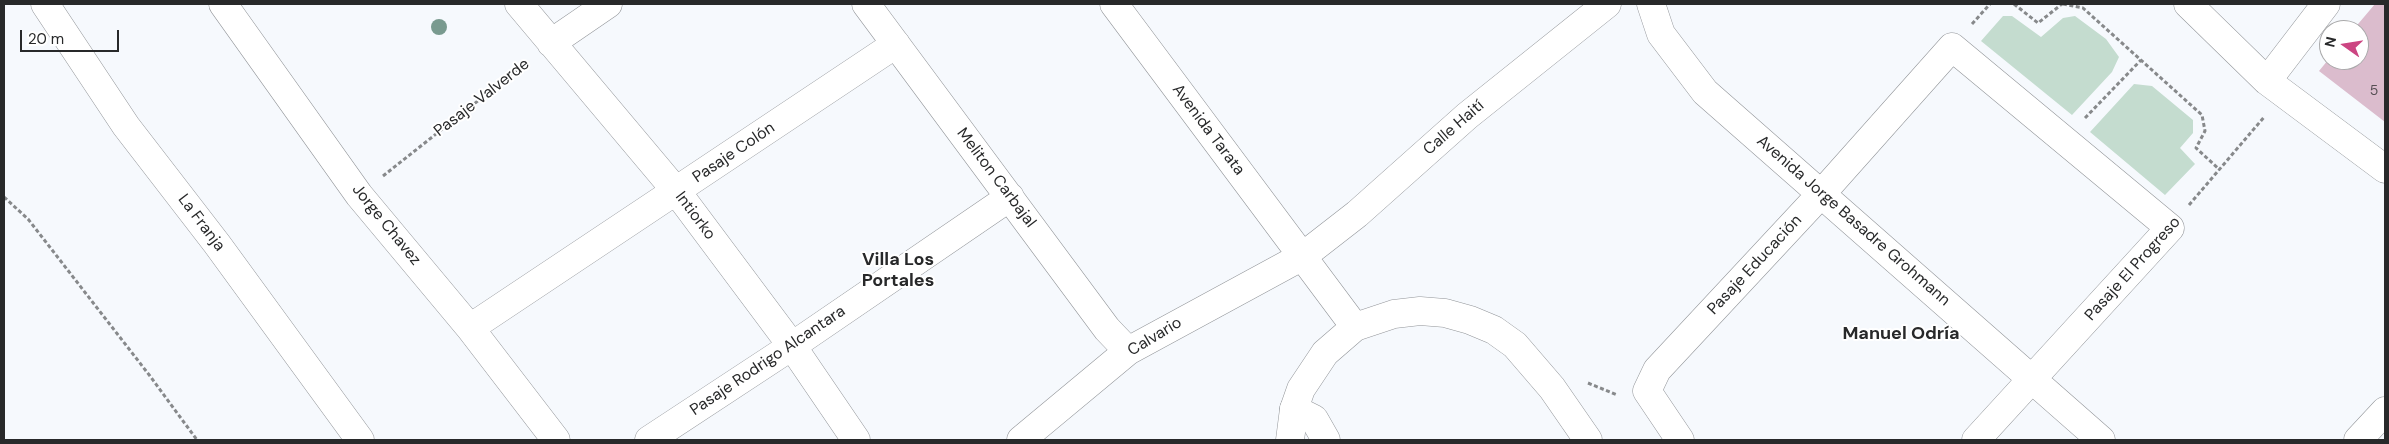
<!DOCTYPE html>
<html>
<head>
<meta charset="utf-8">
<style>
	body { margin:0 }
	#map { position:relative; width:2389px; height:444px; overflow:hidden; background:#f6f9fd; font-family:"DM Sans",sans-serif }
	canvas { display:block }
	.frame { position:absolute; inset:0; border:5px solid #28292a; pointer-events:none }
	.north { position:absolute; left:2319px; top:20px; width:50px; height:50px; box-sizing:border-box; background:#fff; border:1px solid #a9a9aa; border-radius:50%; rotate:283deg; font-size:14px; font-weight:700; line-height:20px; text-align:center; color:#28292a }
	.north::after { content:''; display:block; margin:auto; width:18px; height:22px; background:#cc4582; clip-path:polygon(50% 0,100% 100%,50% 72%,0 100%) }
	.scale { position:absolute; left:20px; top:30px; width:99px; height:22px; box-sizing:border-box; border:2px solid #28292a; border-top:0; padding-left:6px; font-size:15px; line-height:18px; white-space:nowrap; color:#28292a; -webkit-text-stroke:4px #fff; paint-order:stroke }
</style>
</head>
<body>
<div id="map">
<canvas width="2389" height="444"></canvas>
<div class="frame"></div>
<div class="north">N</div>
<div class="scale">20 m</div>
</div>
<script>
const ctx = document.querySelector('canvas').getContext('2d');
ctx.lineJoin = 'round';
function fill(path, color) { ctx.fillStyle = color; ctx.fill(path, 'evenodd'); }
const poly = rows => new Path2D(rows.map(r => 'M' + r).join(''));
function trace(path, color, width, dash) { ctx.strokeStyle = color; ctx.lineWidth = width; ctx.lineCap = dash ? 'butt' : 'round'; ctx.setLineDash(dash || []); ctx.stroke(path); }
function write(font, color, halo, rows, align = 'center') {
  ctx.font = font + ' "DM Sans",sans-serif'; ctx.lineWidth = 4; ctx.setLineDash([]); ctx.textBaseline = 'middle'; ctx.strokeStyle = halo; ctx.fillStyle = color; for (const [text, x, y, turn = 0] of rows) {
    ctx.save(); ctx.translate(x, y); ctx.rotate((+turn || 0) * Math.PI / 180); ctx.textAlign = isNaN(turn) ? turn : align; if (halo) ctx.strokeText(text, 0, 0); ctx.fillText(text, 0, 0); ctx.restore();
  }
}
fill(poly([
	[2003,16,2012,16,2041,37,2063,18,2075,16,2106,39,2119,57,2112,72,2072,115,1981,41],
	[2134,84,2152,86,2193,120,2193,133,2180,148,2195,164,2165,195,2090,132]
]), '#c4dccf');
fill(poly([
	[2375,4,2385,4,2385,122,2319,71,2328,60,2359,60,2359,30,2353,30]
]), '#dbbccd');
const minor = poly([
	[45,4,126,126,217,244,360,440],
	[223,4,359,195,470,328,556,440],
	[519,4,677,192,792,346,856,440],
	[866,4,1107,329,1128,351],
	[1114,4,1355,327],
	[1651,4,1661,34,1705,92,2101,440],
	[2188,4,2267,81,2385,169],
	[551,43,608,4],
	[2267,81,2326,4],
	[470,328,896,44],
	[1294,409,1314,419,1326,440],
	[649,440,792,346,1010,197],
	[1021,440,1128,351,1303,256,1357,214,1467,116,1607,4],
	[1680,440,1647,391,1657,370,1822,193,1952,47,2170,228,1976,440],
	[2358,440,2385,411]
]);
const highway = poly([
	[1290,440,1294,409,1301,389,1325,353,1355,327,1394,314,1420,311,1445,313,1470,320,1494,330,1515,345,1552,388,1588,440]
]);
trace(minor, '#929599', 29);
trace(highway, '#929599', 29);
trace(poly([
	[2014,4,2038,23,2062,4],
	[2063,4,2083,8,2202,115,2205,131,2196,148,2220,170],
	[1972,24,1990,4],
	[2085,118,2141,60],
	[383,176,527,62],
	[4,197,28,219,150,376,197,440],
	[2189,205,2265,116],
	[1588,383,1617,395]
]), '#87898b', 3, [4, 2.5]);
trace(minor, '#fff', 28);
trace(highway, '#fff', 28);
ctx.fillStyle = '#799a8f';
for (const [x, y] of [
	[439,27]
]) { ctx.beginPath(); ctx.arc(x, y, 8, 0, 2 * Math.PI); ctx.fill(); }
write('14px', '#554e53', null, [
	["5",2374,91]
]);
write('16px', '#28292a', '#fff', [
	["Pasaje Valverde",482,98,-38],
	["Calle Haití",1454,128,-41],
	["Avenida Tarata",1208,130,53],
	["Pasaje Colón",734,153,-34],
	["Meliton Carbajal",996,178,53],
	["Intiorko",695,216,53],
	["Avenida Jorge Basadre Grohmann",1853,221,41],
	["La Franja",201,223,53],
	["Jorge Chavez",386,225,51],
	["Pasaje Educación",1755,265,-47],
	["Pasaje El Progreso",2133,269,-48],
	["Calvario",1155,337,-31],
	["Pasaje Rodrigo Alcantara",768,361,-34]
]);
write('bold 18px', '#28292a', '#fff', [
	["Villa Los",898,260],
	["Portales",898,281],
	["Manuel Odría",1901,334]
]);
</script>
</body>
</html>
